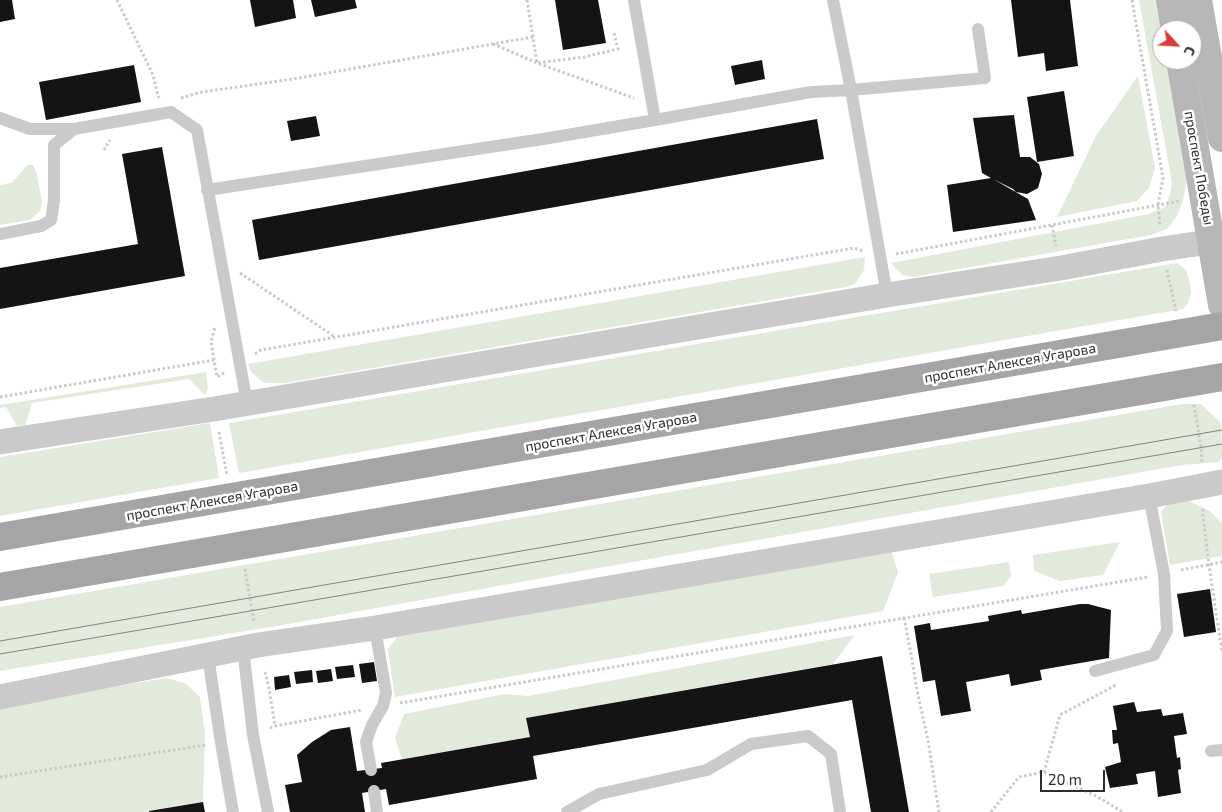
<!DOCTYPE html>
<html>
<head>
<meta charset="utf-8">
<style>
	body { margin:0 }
	#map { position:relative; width:1222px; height:812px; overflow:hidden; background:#fff; font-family:"Exo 2",sans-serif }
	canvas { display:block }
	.north { position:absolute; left:1152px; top:20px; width:50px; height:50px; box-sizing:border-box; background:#fff; border:1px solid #ababab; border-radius:50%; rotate:115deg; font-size:14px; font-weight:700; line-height:20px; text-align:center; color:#2d2d2d }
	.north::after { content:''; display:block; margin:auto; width:18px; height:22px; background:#db3c38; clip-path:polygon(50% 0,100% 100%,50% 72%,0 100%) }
	.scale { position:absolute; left:1040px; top:770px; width:65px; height:22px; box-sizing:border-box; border:2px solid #2d2d2d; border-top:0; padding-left:6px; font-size:15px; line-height:18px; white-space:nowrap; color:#2d2d2d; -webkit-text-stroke:4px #fff; paint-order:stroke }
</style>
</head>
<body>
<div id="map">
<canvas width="1222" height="812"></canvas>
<div class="north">С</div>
<div class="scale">20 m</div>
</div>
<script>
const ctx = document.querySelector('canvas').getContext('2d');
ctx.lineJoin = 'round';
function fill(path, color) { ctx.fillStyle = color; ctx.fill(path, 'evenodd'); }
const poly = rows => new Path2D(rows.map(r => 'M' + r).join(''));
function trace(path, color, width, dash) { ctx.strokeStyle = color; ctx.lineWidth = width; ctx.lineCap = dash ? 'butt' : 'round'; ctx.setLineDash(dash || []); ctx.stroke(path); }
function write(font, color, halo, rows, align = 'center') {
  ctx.font = font + ' "Exo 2",sans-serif'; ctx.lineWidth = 5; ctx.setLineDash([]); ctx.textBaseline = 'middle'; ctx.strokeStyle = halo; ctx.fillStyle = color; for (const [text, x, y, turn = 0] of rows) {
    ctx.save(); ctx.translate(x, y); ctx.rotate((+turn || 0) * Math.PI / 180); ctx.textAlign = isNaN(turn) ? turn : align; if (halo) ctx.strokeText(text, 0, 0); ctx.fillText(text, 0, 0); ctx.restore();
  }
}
fill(poly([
	[1139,0,1164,0,1162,60,1173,60,1189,169,1183,200,1177,216,1167,229,1151,235,914,277,903,275,896,269,891,263,1149,214,1165,207,1170,195,1172,183],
	[1138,76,1155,168,1149,188,1137,201,1057,217,1096,136],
	[27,165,33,165,37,174,42,202,40,211,30,220,0,225,0,185,12,183],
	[865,257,864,270,855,284,846,287,285,383,264,383,251,372,248,364],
	[1177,263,1186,270,1189,280,1191,292,1188,303,1183,309,239,473,229,423],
	[206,372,208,388,205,395,189,379,32,403,25,425,17,426,6,407,0,408,0,405],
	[1182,404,1201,404,1221,423,1222,457,1219,462,1182,465,576,572,277,626,0,671,0,607],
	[210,423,219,478,0,516,0,457],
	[1171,501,1189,501,1210,511,1222,523,1222,556,1170,565,1161,512],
	[1120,542,1103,575,1060,581,1034,571,1033,555],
	[891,551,898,572,883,611,395,697,388,649,397,637],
	[1009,562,1011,576,1003,586,933,597,929,574],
	[855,635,833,664,527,718,530,737,402,759,395,738,404,714,504,694,528,696],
	[166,678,185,683,200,697,205,733,203,802,143,812,0,812,0,706]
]), '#e2eadb');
fill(poly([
	[0,0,12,0,15,19,0,22],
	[250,0,293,0,296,18,255,27],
	[311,0,355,0,357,8,315,17],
	[555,0,598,0,606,43,563,50],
	[1011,0,1070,0,1078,66,1046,71,1044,53,1018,57],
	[762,60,765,79,735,85,731,66],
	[134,65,141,102,46,120,39,82],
	[1064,91,1074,156,1037,162,1027,97],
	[1014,115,1020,157,1030,157,1039,164,1042,174,1038,188,1027,194,1016,192,1013,189,993,179,1028,199,1036,220,953,232,947,185,991,178,982,173,973,118],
	[316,116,320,136,291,141,287,121],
	[817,119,824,159,259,260,252,220],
	[162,147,185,276,0,309,0,268,138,244,122,154],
	[1210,589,1216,632,1184,637,1177,594],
	[1080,604,1088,604,1111,610,1109,658,1040,670,1042,680,1011,686,1009,674,966,682,971,711,941,716,935,680,923,682,914,626,930,623,931,630,989,621,988,616,1021,610,1022,614],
	[882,656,909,812,871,812,852,700,533,756,537,779,389,805,386,789,362,793,365,812,290,812,285,785,302,782,297,755,312,742,331,730,350,727,357,771,382,768,381,763,530,737,526,718],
	[374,662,377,681,362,683,359,664],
	[353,665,355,677,337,679,335,667],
	[331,669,333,681,318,683,316,671],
	[312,670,313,682,296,684,294,672],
	[289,675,291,687,275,690,274,677],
	[1134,702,1137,712,1161,709,1163,716,1183,713,1187,734,1174,736,1177,758,1180,757,1181,769,1178,770,1181,793,1158,797,1155,771,1136,774,1138,784,1110,788,1105,767,1121,762,1118,743,1113,744,1112,730,1117,730,1113,706],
	[203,802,205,812,149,812,149,811]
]), '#141414');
trace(poly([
	[117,0,153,75,158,96,159,98],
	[527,0,537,63,584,57,618,49,614,33],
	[1132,0,1163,178,1158,205,1160,227],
	[493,44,537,63,634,98],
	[181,98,202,92,293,79,533,37],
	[104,150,110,140],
	[1052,225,1056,246],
	[896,254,1180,201],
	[1167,270,1176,311],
	[240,273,335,337],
	[255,354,261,350,854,248,863,251],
	[214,360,211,342,215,327],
	[0,397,214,360,217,377,226,372],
	[1194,405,1201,447,1202,463],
	[219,432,227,475],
	[1203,509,1203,517,1209,565,1222,653],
	[245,569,254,622],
	[1181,570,1222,562],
	[904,618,911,654,918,695,928,740,939,812],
	[265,672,269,688,275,726],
	[400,703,1148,577],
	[270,728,275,726,362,710],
	[1044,772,1096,796,1123,812],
	[0,777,206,745],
	[991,812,1019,777,1044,772,1060,715,1116,685]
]), '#cacaca', 3, [2.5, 2.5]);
trace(poly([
	[634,0,655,120],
	[833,0,851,90,887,295],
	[0,118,30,129,74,129,171,112,197,130,247,403],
	[207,190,543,139,655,120,811,92,851,90,985,78,978,29],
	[0,234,41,226,51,220,54,201,54,145,74,129],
	[243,648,253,735,268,812],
	[208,656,221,743,233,812],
	[1095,671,1154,655,1167,631,1164,574,1149,496],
	[1211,751,1222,750],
	[371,770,366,742,372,725,383,706,386,693,375,628],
	[374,791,377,812],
	[567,812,599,794,707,770,751,744,808,736,831,754,840,812]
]), '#cacaca', 12);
trace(poly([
	[0,442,214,409,887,295,1061,268,1162,249,1222,240],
	[0,697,258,645,375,628,1149,496,1222,482]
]), '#cacaca', 25);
trace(poly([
	[1170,0,1175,30],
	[1198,0,1222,138],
	[1180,60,1222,305]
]), '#b7b7b7', 28);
trace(poly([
	[0,537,1222,326],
	[0,587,1222,377]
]), '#a5a5a5', 28);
trace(poly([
	[0,641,1222,430],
	[0,654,1222,444]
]), '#828282', 1);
write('14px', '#2d2d2d', '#fff', [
	["проспект Победы",1199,168,80],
	["проспект Алексея Угарова",1010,363,-10],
	["проспект Алексея Угарова",611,432,-10],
	["проспект Алексея Угарова",212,501,-10]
]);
</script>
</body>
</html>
